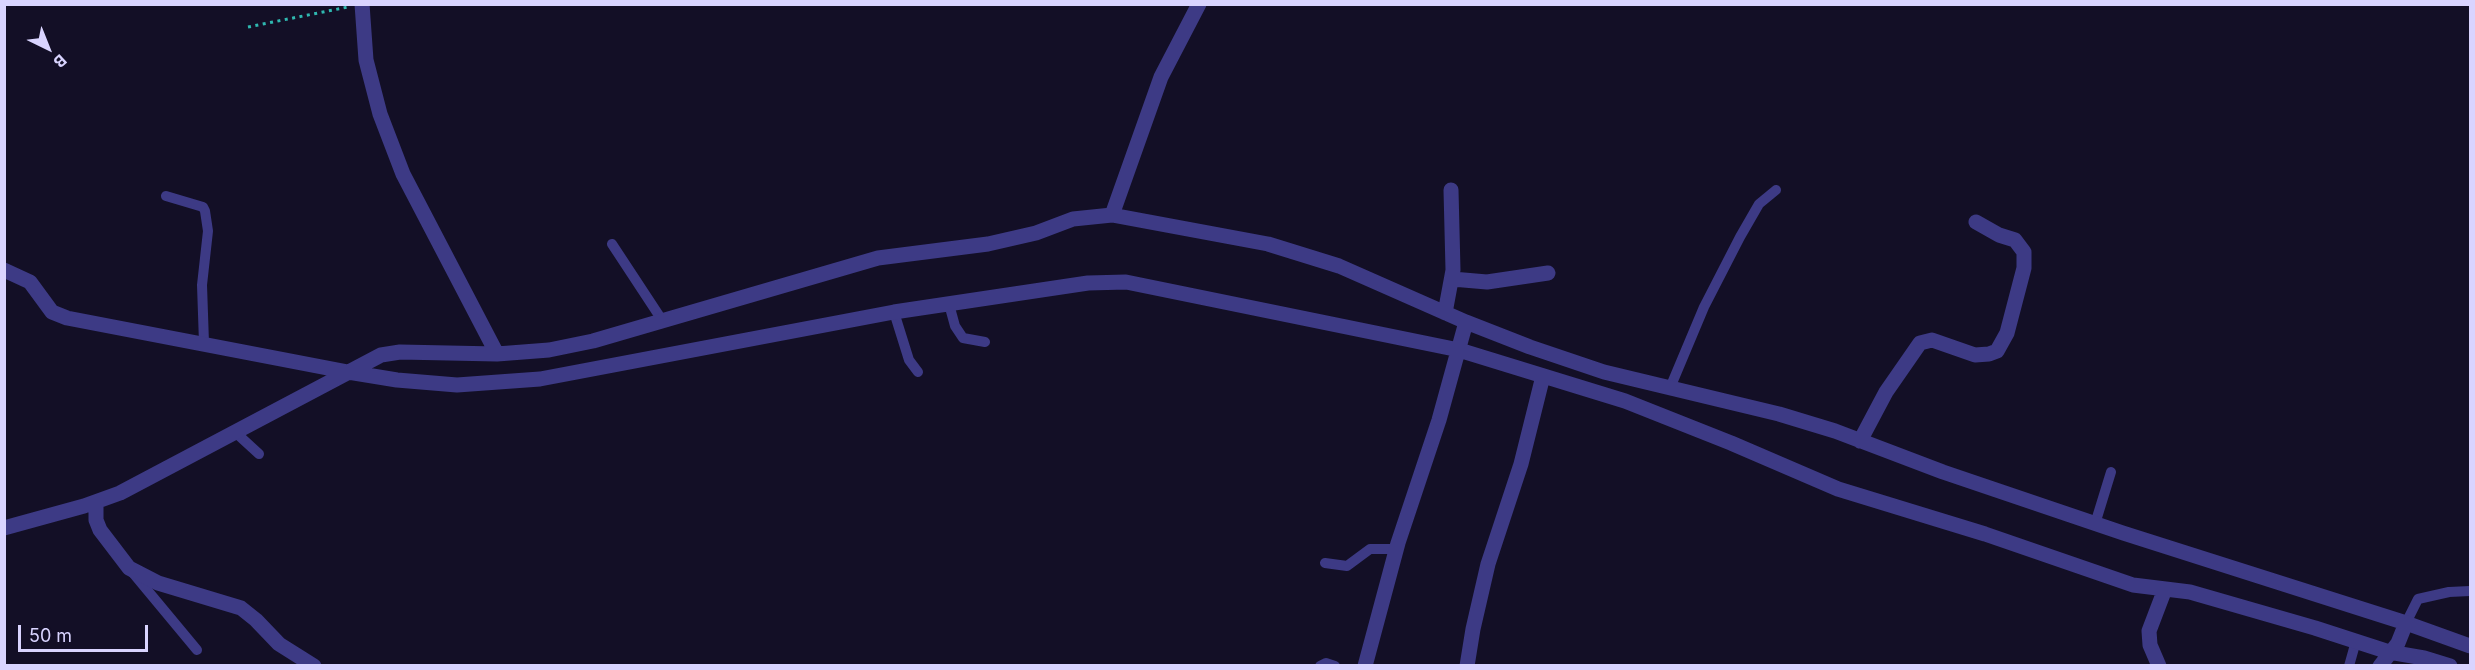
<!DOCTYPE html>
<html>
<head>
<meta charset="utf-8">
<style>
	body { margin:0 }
	#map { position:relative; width:2475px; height:670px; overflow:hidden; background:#130f26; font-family:Inter,sans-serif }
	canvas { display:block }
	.frame { position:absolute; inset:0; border:6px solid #d9d4ff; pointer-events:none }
	.north { position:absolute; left:18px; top:18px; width:60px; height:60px; -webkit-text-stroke:4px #130f26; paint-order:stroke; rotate:137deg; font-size:16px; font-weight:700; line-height:24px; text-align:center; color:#d9d4ff }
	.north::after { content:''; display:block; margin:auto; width:21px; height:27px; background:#d9d4ff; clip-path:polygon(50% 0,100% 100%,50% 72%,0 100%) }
	.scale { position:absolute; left:18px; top:625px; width:130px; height:27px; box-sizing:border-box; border:3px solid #d9d4ff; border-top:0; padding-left:8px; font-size:18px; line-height:21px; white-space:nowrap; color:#d9d4ff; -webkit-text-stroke:4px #130f26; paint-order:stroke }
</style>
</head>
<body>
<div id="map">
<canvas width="2475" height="670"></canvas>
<div class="frame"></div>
<div class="north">B</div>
<div class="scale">50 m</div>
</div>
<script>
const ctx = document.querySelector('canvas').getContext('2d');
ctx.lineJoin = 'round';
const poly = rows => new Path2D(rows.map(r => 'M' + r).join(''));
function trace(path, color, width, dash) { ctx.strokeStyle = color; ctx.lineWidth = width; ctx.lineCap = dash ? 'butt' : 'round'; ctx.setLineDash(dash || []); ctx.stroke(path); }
trace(poly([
	[248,27,348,7]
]), '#2fb8b0', 3, [3, 4.5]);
trace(poly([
	[166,196,203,207,205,211,208,231,202,285,204,343],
	[612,244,662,320],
	[949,304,955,326,963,338,985,342],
	[894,312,909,360,918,372],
	[1670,388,1704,307,1740,237,1759,204,1776,190],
	[235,432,259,454],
	[2095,524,2111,472],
	[1325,563,1347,566,1370,549,1397,549],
	[133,573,197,650],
	[2406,623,2418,599,2449,592,2470,591],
	[1320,666,1326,663,1335,666],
	[2349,666,2356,641]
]), '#3d3a85', 10);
trace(poly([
	[362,4,366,60,380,114,403,174,497,354],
	[1112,215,1161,77,1199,4],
	[4,270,30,282,52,312,67,318,348,372,397,380,457,385,540,379,894,312,1088,283,1126,282,1459,350,1625,401,1731,443,1838,489,1985,534,2133,585,2190,592,2315,628,2389,652,2424,658,2450,666],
	[1452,279,1487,282,1548,273],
	[1445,313,1453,270,1451,190],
	[1860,441,1886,392,1920,343,1932,340,1975,355,1989,354,1997,351,2007,333,2024,268,2024,252,2015,240,1999,235,1976,222],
	[96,502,96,520,100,530,129,568,158,583,241,608,256,620,279,644,314,666],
	[4,528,84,506,120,493,381,355,400,352,497,354,549,350,593,341,878,258,988,244,1036,233,1073,219,1112,215,1268,244,1339,266,1466,322,1530,347,1604,372,1779,414,1835,431,1943,472,2123,533,2406,623,2470,646],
	[1365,666,1398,543,1439,420,1466,322],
	[1467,666,1473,629,1488,564,1521,464,1543,376],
	[2159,666,2150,645,2149,631,2165,589],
	[2380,666,2398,643,2406,623]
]), '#3d3a85', 15);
</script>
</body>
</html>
